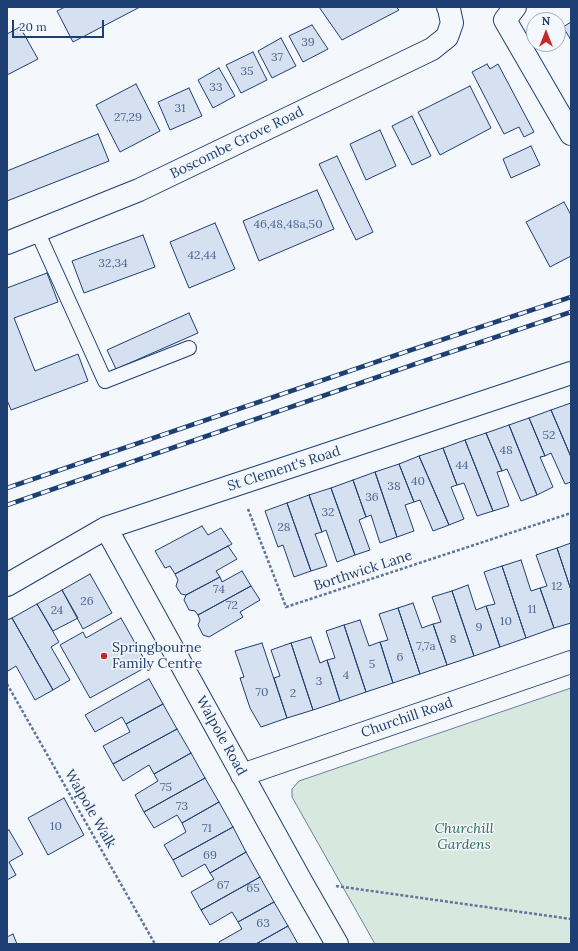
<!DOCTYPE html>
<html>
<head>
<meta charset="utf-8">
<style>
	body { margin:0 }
	#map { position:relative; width:578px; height:951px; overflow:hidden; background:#f4f7fb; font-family:Lora,serif }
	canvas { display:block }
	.frame { position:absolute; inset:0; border:8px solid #1d3f73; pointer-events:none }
	.north { position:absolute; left:526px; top:12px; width:40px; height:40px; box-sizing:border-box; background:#f4f7fb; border:1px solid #9eadc5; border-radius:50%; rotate:0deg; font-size:11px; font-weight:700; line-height:16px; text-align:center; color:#1d3f73 }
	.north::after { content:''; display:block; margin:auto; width:14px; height:18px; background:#c62828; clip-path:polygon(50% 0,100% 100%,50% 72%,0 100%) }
	.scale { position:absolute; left:12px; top:20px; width:92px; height:18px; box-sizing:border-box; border:2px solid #1d3f73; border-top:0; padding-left:5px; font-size:12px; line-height:14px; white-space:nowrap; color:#1d3f73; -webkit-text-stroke:3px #f4f7fb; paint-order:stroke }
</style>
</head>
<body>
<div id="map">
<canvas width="578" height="951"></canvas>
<div class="frame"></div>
<div class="north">N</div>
<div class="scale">20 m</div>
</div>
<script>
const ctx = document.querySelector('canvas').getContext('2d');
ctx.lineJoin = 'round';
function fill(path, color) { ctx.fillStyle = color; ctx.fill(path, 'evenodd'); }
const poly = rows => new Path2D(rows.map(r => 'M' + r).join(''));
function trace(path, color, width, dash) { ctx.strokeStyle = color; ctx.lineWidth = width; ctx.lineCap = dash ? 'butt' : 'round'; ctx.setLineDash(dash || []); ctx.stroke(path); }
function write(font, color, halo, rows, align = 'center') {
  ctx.font = font + ' Lora,serif'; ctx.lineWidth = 3; ctx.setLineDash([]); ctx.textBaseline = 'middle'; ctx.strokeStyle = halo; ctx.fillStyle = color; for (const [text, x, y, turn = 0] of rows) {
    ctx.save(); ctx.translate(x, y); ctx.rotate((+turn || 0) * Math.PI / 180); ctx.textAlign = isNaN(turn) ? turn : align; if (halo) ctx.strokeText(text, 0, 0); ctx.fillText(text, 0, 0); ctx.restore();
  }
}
const green = poly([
	[571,688,571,944,375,944,292,797,292,789,299,781,571,688]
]);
fill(green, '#d7e8df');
trace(green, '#687fa3', 1);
const building = poly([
	[65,7,140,7,73,42,57,11,65,7],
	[319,7,396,7,399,10,342,40,319,7],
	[571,22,571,40,563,27,571,22],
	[312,25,328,49,303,62,289,36,312,25],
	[20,27,38,59,7,75,7,34,20,27],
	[281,38,296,66,272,78,258,51,281,38],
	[253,52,267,80,241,93,226,65,253,52],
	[487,64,490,69,498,64,534,132,524,137,519,127,504,134,472,72,487,64],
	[219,68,235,96,213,108,198,80,219,68],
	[136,84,160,131,120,152,96,105,136,84],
	[470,86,491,128,440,155,418,112,470,86],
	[189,88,202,116,170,130,158,102,189,88],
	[412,116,431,156,412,165,392,126,412,116],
	[380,130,396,166,366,180,350,144,380,130],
	[98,134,109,161,7,201,7,171,98,134],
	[531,146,540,165,511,178,503,159,531,146],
	[337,156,373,232,356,240,319,164,337,156],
	[317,190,334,229,259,261,243,221,317,190],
	[564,202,571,215,571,256,550,267,526,222,564,202],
	[215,223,235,269,189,288,170,242,215,223],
	[143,235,155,267,84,293,72,261,143,235],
	[47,273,58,302,14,318,35,371,78,354,88,381,11,410,7,400,7,288,47,273],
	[189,313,198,333,116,369,107,350,189,313],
	[571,403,571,457,551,410,571,403],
	[551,410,571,457,571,482,565,484,551,453,545,456,529,418,551,410],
	[529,418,545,456,540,457,553,487,537,495,509,425,529,418],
	[509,425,537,495,521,501,507,469,502,471,486,433,509,425],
	[486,433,502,471,497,472,509,506,493,511,465,440,486,433],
	[465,440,493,511,477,516,464,483,457,485,443,448,465,440],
	[443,448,457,485,451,487,464,519,449,525,419,456,443,448],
	[419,456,449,525,433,531,420,500,414,502,399,464,419,456],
	[399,464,414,502,405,505,414,531,397,537,375,472,399,464],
	[375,472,397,537,380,543,371,515,366,517,353,480,375,472],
	[353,480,366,517,359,520,370,550,355,555,331,488,353,480],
	[331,488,355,555,337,562,326,530,322,532,309,495,331,488],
	[309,495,322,532,315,534,327,566,311,571,287,503,309,495],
	[287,503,311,571,294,577,283,545,278,547,265,511,287,503],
	[202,526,208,535,221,528,232,544,175,574,170,566,165,568,155,551,202,526],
	[571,543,571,590,557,548,571,543],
	[228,546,237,559,216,571,220,577,186,595,181,594,176,586,178,580,175,574,228,546],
	[557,548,571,590,571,623,554,628,540,588,547,586,536,555,557,548],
	[521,560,531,591,540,588,554,628,526,638,502,566,521,560],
	[502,566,526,638,500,647,486,606,495,604,484,572,502,566],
	[242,571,251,586,198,615,195,611,189,610,184,600,186,595,220,577,222,582,242,571],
	[90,574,112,613,83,629,62,590,90,574],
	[468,585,476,610,486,606,500,647,474,656,452,591,468,585],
	[251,586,260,600,240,612,243,617,209,637,203,635,198,625,200,620,198,615,251,586],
	[62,590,78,618,53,631,37,604,62,590],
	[452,591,474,656,447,665,433,624,441,622,432,597,452,591],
	[413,603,422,628,433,624,447,665,420,674,398,608,413,603],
	[37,604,59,642,51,647,70,680,53,690,12,618,37,604],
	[398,608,420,674,393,683,380,642,388,640,379,614,398,608],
	[12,618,53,690,35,700,16,666,8,671,7,669,7,620,12,618],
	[121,618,148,666,90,698,60,645,83,632,86,638,121,618],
	[360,620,369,646,380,642,393,683,366,692,344,625,360,620],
	[344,625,366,692,340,701,327,660,335,658,326,631,344,625],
	[311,637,320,663,327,660,340,701,313,710,291,643,311,637],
	[262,643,287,718,261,727,250,708,240,678,244,677,235,651,262,643],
	[291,643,313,710,287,718,274,678,280,676,271,650,291,643],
	[149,679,163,704,126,724,122,717,95,732,85,715,149,679],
	[163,704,177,729,113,764,103,746,130,732,126,724,163,704],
	[177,729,191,753,154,774,149,765,123,781,113,764,177,729],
	[191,753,205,778,144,812,135,795,158,781,154,774,191,753],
	[205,778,219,802,182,823,177,815,154,828,144,812,205,778],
	[64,798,84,835,48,855,28,818,64,798],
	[219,802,233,827,173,860,164,845,186,832,182,823,219,802],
	[233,827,246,852,210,873,205,864,182,877,173,860,233,827],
	[9,830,23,854,9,862,16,875,7,880,7,831,9,830],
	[246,852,260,877,201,910,191,892,214,879,210,873,246,852],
	[260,877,274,902,238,922,232,912,210,925,201,910,260,877],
	[274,902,288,926,256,944,220,944,219,942,242,929,238,922,274,902],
	[288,926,298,944,256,944,288,926],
	[13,934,17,944,7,944,7,937,13,934]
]);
fill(building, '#d5e0f0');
trace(building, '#1d3f73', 1);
const lane = poly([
	[37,231,105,381,189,348]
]);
const street = poly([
	[515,7,505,20,571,134],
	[7,243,139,190,432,49,447,37,452,23,449,9,448,7]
]);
const secondary = poly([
	[106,528,301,881,337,944],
	[7,585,106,528,571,373],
	[242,775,571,662]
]);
trace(lane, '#1d3f73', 16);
trace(street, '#1d3f73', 24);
trace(secondary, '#1d3f73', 24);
trace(poly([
	[248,509,286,607,571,513],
	[7,684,155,944],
	[336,886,571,919]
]), '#5e769c', 2.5, [3, 2]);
trace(lane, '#f4f7fb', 14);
trace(street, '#f4f7fb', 22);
trace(secondary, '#f4f7fb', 22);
const rail = poly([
	[7,488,411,350,571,297],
	[7,505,424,361,571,312]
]);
trace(rail, '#1d3f73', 4.5);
trace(rail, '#f4f7fb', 3, [9]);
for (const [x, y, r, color] of [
	[104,656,4,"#c62828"]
]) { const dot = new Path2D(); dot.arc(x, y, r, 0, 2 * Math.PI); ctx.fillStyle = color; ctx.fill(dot); trace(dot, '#f4f7fb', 1.5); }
write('12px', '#4b6792', null, [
	["39",308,43],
	["37",277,58],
	["35",247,72],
	["33",216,88],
	["31",180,109],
	["27,29",128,118],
	["46,48,48a,50",288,225],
	["42,44",202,256],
	["32,34",113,264],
	["52",549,436],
	["48",506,451],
	["44",462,466],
	["40",418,482],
	["38",394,487],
	["36",372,498],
	["32",328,513],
	["28",284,528],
	["12",557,587],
	["74",219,590],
	["26",87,602],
	["72",232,606],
	["11",532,610],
	["24",57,611],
	["10",506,622],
	["9",479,628],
	["8",453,640],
	["7,7a",426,647],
	["6",400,658],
	["5",372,665],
	["4",346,676],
	["3",319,682],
	["70",262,693],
	["2",293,694],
	["75",166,788],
	["73",182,807],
	["10",56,827],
	["71",207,829],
	["69",210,856],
	["67",223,886],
	["65",253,889],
	["63",263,924]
]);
write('14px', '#1d3f73', '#f4f7fb', [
	["Boscombe Grove Road",237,143,-26],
	["St Clement's Road",284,469,-18],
	["Borthwick Lane",363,571,-18],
	["Churchill Road",407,718,-19],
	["Walpole Road",221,736,61],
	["Walpole Walk",90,809,60]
]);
write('14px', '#1d3f73', '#f4f7fb', [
	["Springbourne",112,648],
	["Family Centre",112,664]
], 'left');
write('italic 14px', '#2c6c60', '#f4f7fb', [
	["Churchill",464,829],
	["Gardens",464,845]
]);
</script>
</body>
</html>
